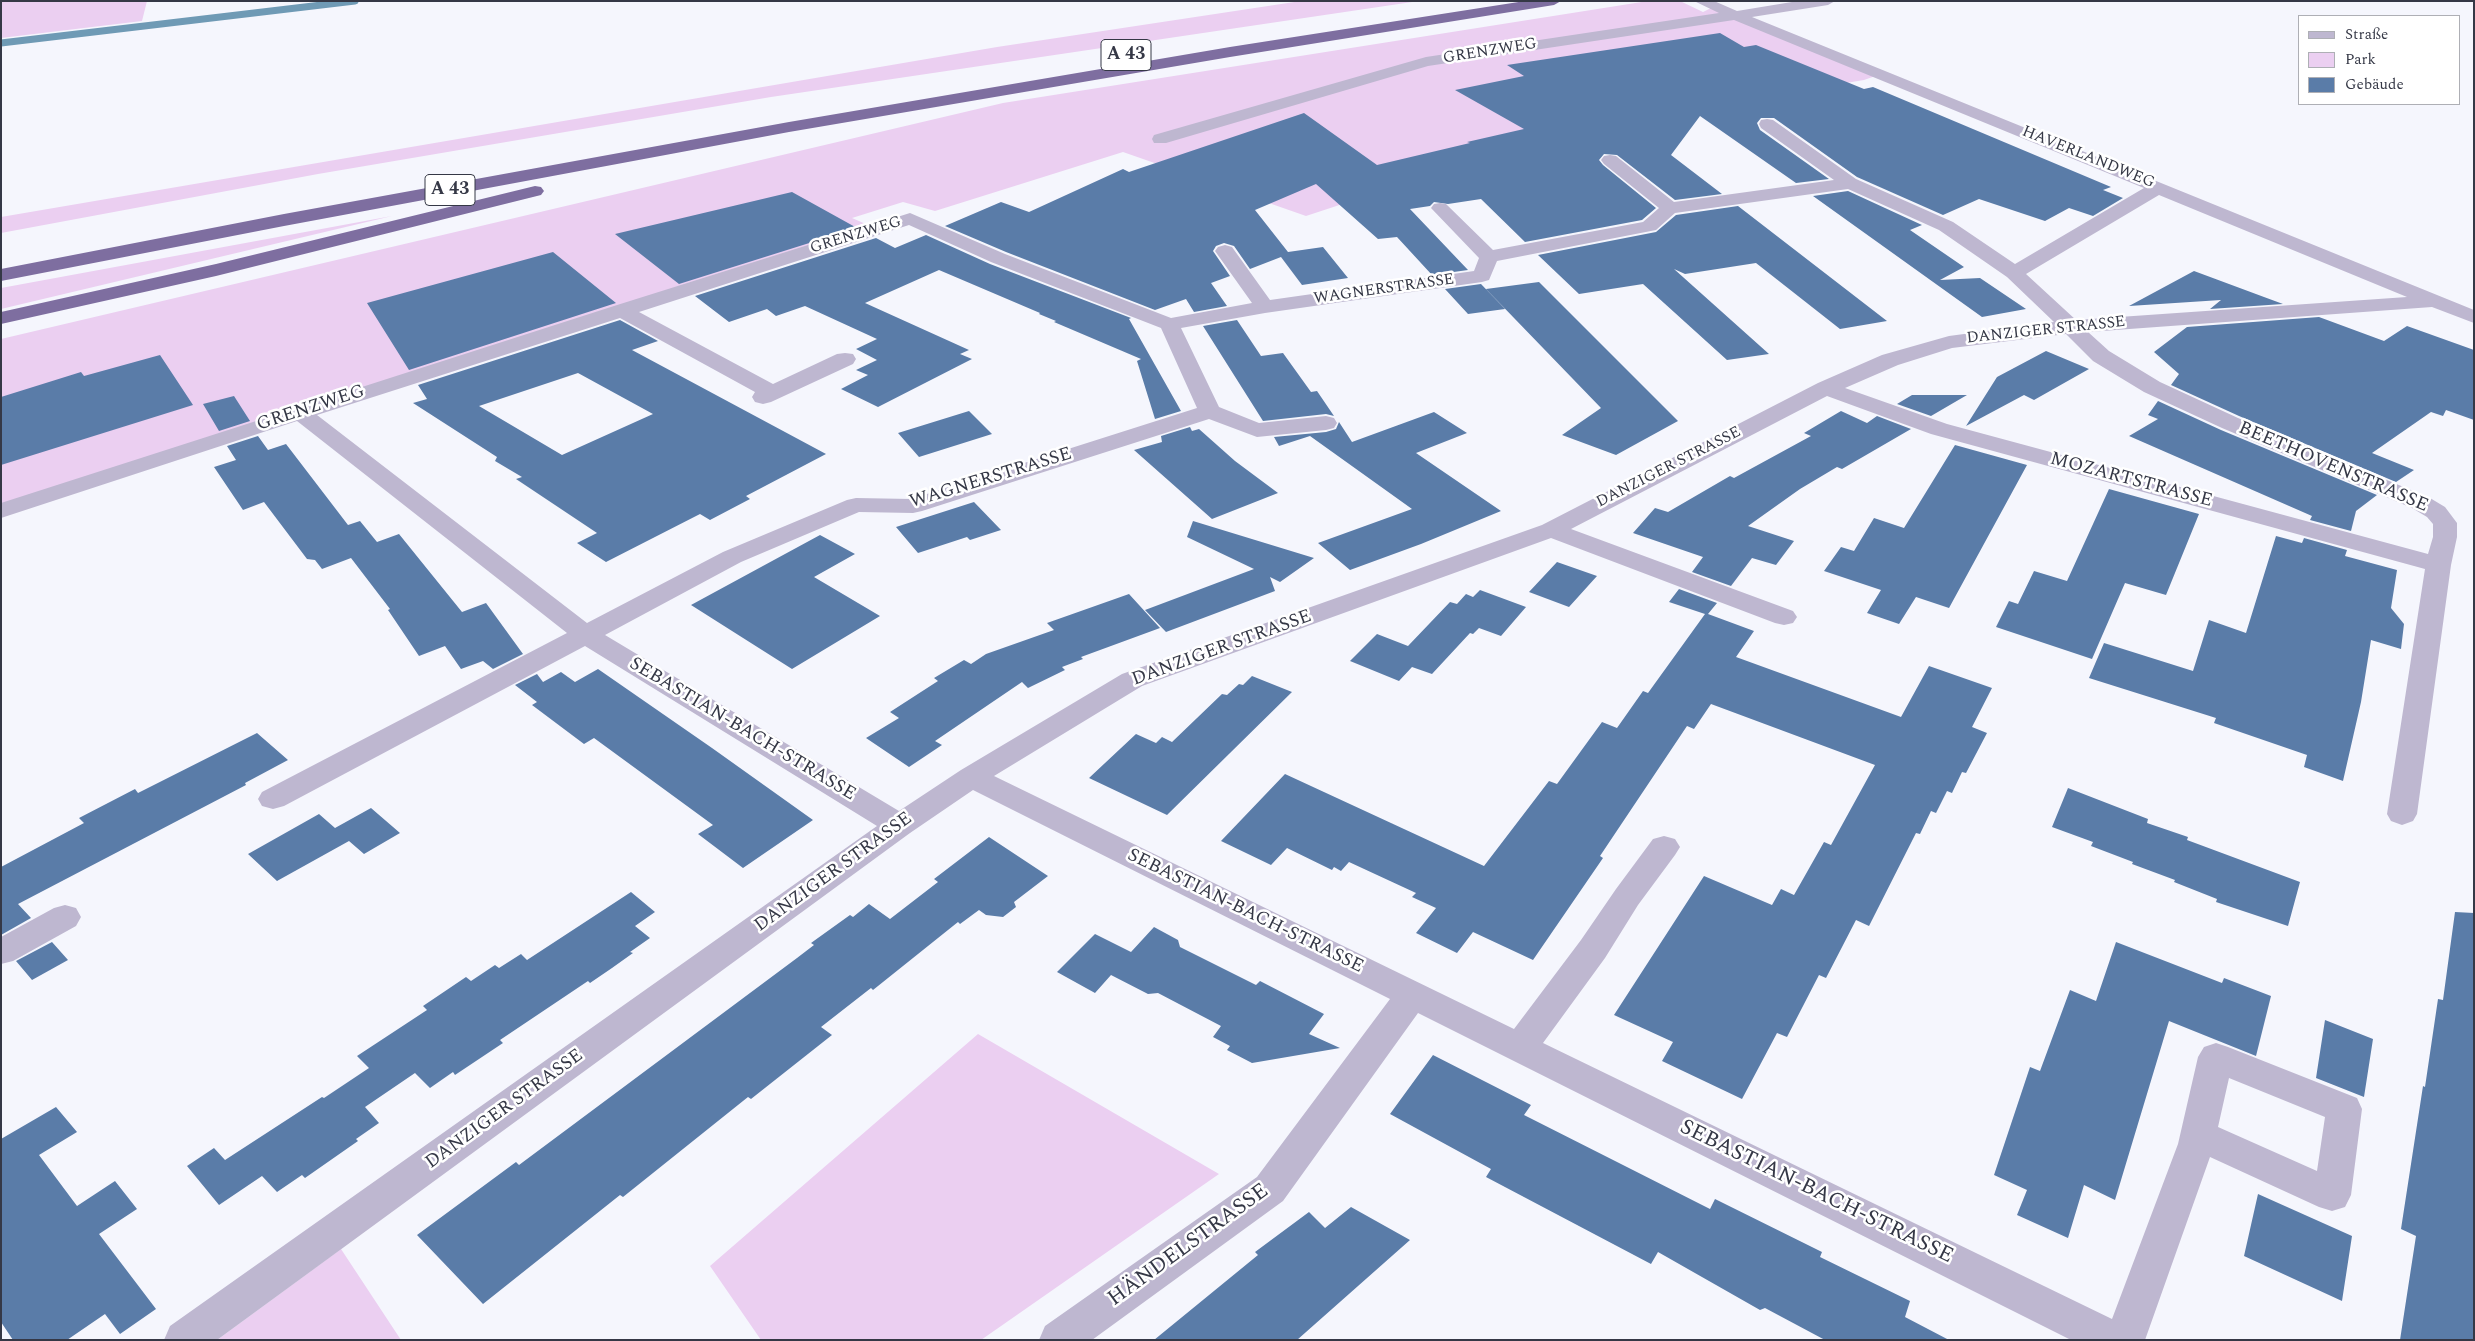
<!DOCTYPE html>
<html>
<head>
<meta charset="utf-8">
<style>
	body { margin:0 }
	#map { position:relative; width:2475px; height:1341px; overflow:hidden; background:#f5f6fd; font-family:Spectral,serif }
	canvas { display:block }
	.frame { position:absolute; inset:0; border:2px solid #353846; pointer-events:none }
	.legend { position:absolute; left:2298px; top:15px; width:162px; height:90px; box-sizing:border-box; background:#fff; border:1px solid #aeafb5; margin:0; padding:6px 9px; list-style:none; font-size:15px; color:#353846 }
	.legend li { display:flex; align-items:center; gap:10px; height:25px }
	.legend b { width:25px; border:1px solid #aeafb5 }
</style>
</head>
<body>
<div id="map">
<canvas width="2475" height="1341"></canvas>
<div class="frame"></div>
<ul class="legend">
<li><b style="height:6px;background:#beb7d0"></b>Straße</li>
<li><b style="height:14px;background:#ebcff1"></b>Park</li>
<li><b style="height:14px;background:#5a7ca8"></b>Gebäude</li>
</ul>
</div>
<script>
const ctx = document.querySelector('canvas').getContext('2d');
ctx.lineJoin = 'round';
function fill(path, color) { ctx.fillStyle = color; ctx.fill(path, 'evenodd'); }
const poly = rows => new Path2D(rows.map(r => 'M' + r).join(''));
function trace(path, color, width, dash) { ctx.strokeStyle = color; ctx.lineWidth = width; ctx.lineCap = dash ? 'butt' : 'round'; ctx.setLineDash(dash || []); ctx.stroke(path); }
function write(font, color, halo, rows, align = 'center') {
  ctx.font = font + ' Spectral,serif'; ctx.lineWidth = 5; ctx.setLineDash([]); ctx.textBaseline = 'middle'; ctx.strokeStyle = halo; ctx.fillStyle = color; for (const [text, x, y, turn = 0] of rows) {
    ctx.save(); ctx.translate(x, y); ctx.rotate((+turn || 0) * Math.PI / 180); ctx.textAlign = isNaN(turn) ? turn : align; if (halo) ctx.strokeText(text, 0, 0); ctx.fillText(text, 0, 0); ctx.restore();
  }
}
fill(poly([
	[1,1,147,1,142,21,1,38],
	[1301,1,1419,1,771,97,318,174,1,233,1,217,997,47],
	[1648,1,1680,1,1703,12,1713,7,1881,74,1864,80,1755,98,1467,163,1306,216,1123,152,935,211,903,202,852,218,877,229,1,511,1,339,1003,103],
	[392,216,1,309,1,288],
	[978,1034,1219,1174,981,1340,761,1340,710,1266],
	[341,1249,401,1340,217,1340]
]), '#ebcff1');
trace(poly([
	[1,43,355,1]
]), '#6f9ab5', 7);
fill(poly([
	[1720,33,1744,47,1756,45,1864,89,1873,87,2111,187,2103,190,2123,198,2093,216,2069,208,2045,221,1979,199,1943,215,1857,177,1774,118,1761,118,1757,123,1760,130,1829,179,1796,183,1700,116,1671,155,1722,194,1675,200,1617,155,1604,154,1599,160,1603,165,1656,208,1642,220,1525,242,1481,199,1448,204,1434,202,1430,206,1410,209,1468,270,1432,275,1397,237,1378,239,1316,184,1255,210,1288,252,1323,247,1348,278,1302,285,1281,257,1250,269,1234,246,1224,243,1216,246,1213,251,1230,276,1211,283,1227,306,1194,312,1186,299,1155,310,1006,252,945,226,1001,202,1029,212,1123,169,1129,172,1304,113,1377,165,1470,143,1467,142,1524,129,1455,90,1524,76,1507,65],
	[1848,191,1922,225,1910,230,1964,267,1940,280,1980,278,2026,309,1982,317,1813,196],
	[792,192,857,228,679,284,615,234],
	[1738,206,1887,321,1840,329,1756,263,1685,274,1674,269,1769,354,1727,360,1643,284,1579,294,1538,255,1656,232,1676,215],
	[926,235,990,264,1131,318,1129,319,1181,411,1155,419,1137,361,1141,359,1054,322,1056,321,1039,314,1040,313,939,270,865,303,969,350,960,354,972,359,878,407,841,389,868,375,856,370,877,360,856,349,877,339,805,306,776,316,767,309,729,322,695,296,876,238,895,248],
	[553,252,616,303,409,370,367,303],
	[2194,271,2264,297,2283,304,2210,309,2221,300,2129,306],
	[1539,282,1678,421,1616,455,1562,435,1601,408,1486,289],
	[1481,284,1505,309,1468,314,1445,289],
	[2319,317,2384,341,2407,326,2474,350,2474,420,2446,410,2443,416,2431,412,2372,453,2414,470,2396,482,2239,416,2171,385,2179,374,2154,352,2187,327],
	[620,320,658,341,632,350,826,454,746,496,750,499,710,520,700,514,606,562,577,543,597,533,516,479,522,477,495,461,497,457,413,403,427,399,418,385],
	[578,373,653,414,562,455,479,406],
	[1237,320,1261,356,1283,353,1311,392,1317,391,1334,416,1326,414,1263,421,1203,326],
	[2046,351,2089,369,2034,400,2024,395,1966,426,1997,377],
	[160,355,193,405,1,465,1,397,81,372,84,376],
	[1912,395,1967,395,1931,416,1897,404],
	[234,396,250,421,219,431,203,404],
	[2158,401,2221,430,2377,495,2356,511,2351,531,2310,520,2312,516,2129,436,2158,419,2148,415],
	[969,411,992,434,919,457,898,433],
	[1841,411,1867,423,1877,416,1911,429,1842,469,1837,467,1800,489,1748,526,1794,541,1776,565,1752,558,1731,586,1692,572,1703,557,1633,533,1655,508,1668,512,1730,476,1734,478,1811,436,1804,433],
	[1434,412,1467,433,1416,453,1501,511,1421,544,1350,570,1318,543,1412,509,1310,436,1279,446,1274,437,1326,432,1336,429,1339,422,1352,442],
	[1190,427,1192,431,1199,429,1235,461,1278,493,1212,519,1134,450,1162,442,1161,436],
	[258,436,268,450,286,444,348,525,360,521,377,542,399,534,462,612,486,603,523,654,493,669,483,661,461,669,445,646,419,656,388,610,390,609,351,558,322,569,315,560,307,559,264,502,243,510,214,467,236,460,227,446],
	[1955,445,2027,465,1949,608,1916,597,1899,624,1867,613,1881,590,1824,571,1841,547,1854,551,1874,518,1904,528],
	[2109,489,2199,514,2166,595,2125,583,2092,659,1996,627,2009,601,2018,604,2034,571,2067,581],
	[974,502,1001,530,970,540,967,537,918,553,896,527],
	[1193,521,1314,558,1280,582,1270,577,1275,591,1166,632,1145,610,1254,569,1187,537],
	[820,535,855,554,814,577,880,616,792,669,691,605],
	[2276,536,2302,543,2304,538,2347,550,2345,556,2397,570,2391,608,2404,624,2401,649,2371,640,2361,702,2343,781,2304,767,2307,755,2214,723,2216,718,2089,678,2104,643,2193,671,2209,620,2246,633],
	[1557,562,1597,576,1569,607,1529,592],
	[1679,589,1717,603,1708,614,1754,631,1736,657,1901,717,1929,666,1992,688,1972,727,1987,733,1966,773,1962,772,1952,793,1947,791,1936,813,1931,811,1920,834,1916,833,1869,926,1856,920,1826,978,1819,975,1787,1037,1777,1033,1742,1099,1662,1061,1673,1042,1614,1015,1704,876,1772,905,1781,889,1794,895,1824,842,1831,845,1875,765,1711,704,1694,729,1687,726,1600,856,1603,858,1533,960,1473,932,1457,953,1416,933,1436,908,1412,897,1416,893,1349,862,1341,871,1334,867,1332,870,1287,848,1271,865,1221,841,1285,774,1484,866,1549,781,1557,784,1602,722,1617,728,1643,691,1648,693,1705,614,1669,602],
	[1480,590,1526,607,1501,636,1479,628,1473,634,1470,633,1432,674,1412,667,1399,681,1350,661,1377,634,1408,646,1450,602,1457,604,1466,594,1473,597],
	[1129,594,1160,628,1081,657,1083,659,1062,667,1065,670,1028,688,1022,682,935,741,942,745,909,767,866,738,899,718,890,712,938,681,934,678,964,660,971,664,986,654,1054,630,1047,623],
	[598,669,712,748,813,820,743,868,698,834,713,825,594,738,584,744,532,705,537,702,515,685,537,674,543,682,561,672,575,682],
	[1252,676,1292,692,1167,815,1089,778,1136,734,1156,743,1162,737,1172,742,1222,694,1227,695,1239,684,1243,685],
	[257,733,288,760,245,783,246,785,18,904,31,918,1,935,1,867,84,823,79,818,135,789,138,793],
	[2068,788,2148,819,2147,823,2188,837,2187,840,2300,882,2288,926,2216,902,2217,899,2174,882,2175,880,2132,864,2133,862,2091,846,2093,842,2052,827],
	[371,808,400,833,364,854,349,841,277,881,248,854,319,814,335,828],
	[989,837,1048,876,1014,902,1016,907,1003,917,986,915,979,910,960,924,958,922,873,990,871,988,821,1027,832,1035,751,1099,748,1097,623,1197,620,1195,483,1304,417,1235,516,1162,519,1165,797,958,814,945,811,943,850,915,853,917,869,904,890,919,938,882,934,879],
	[631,892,655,912,635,926,650,938,630,952,633,953,612,968,590,983,588,981,500,1040,503,1043,455,1075,453,1072,430,1088,415,1073,365,1107,379,1123,356,1139,358,1141,305,1178,302,1175,277,1192,262,1176,219,1205,187,1166,214,1148,225,1160,322,1097,324,1098,369,1068,357,1056,427,1010,423,1006,466,977,471,981,495,965,499,968,521,954,527,960],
	[2455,912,2474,913,2474,1340,2400,1340,2416,1236,2401,1229,2423,1086,2425,1087,2438,999,2443,1000],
	[1154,927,1178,940,1180,947,1256,985,1260,981,1324,1014,1309,1034,1340,1048,1252,1063,1227,1050,1230,1046,1213,1037,1221,1026,1158,993,1148,994,1111,975,1095,993,1057,972,1095,934,1131,952],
	[52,942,68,960,32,980,16,961],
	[2116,942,2222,983,2224,978,2271,996,2256,1056,2169,1021,2115,1200,2084,1185,2068,1238,2017,1215,2027,1190,1994,1175,2030,1067,2040,1071,2070,990,2096,1001],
	[2325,1020,2373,1039,2364,1097,2316,1078],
	[1433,1055,1531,1105,1524,1115,1621,1164,1710,1209,1715,1199,1822,1252,1820,1257,1910,1301,1905,1317,1949,1340,1825,1340,1765,1308,1760,1310,1658,1252,1651,1264,1486,1177,1491,1169,1390,1114],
	[56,1107,77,1132,39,1155,77,1206,115,1181,137,1209,99,1234,156,1309,120,1334,105,1314,67,1340,13,1340,1,1322,1,1139],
	[2258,1194,2352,1236,2342,1301,2244,1256],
	[1351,1207,1410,1240,1297,1340,1154,1340,1258,1255,1255,1252,1309,1212,1325,1228]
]), '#5a7ca8');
fill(poly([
	[1694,1,1714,1,1737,11,1798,1,1835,1,1828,5,1752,17,2474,310,2474,323,2432,307,2088,332,2109,351,2160,382,2238,418,2430,498,2445,507,2457,523,2457,537,2451,565,2417,814,2413,821,2402,825,2391,821,2387,814,2425,569,1931,434,1827,396,1571,529,1793,611,1797,617,1793,623,1784,625,1775,623,1551,538,1142,686,994,776,1514,1029,1581,940,1616,889,1653,839,1664,836,1675,839,1680,847,1675,855,1638,905,1605,958,1543,1043,2112,1319,2178,1144,2198,1057,2204,1047,2216,1043,2228,1047,2357,1098,2362,1109,2351,1195,2345,1207,2332,1211,2319,1207,2210,1157,2145,1340,2071,1340,1418,1013,1283,1201,1092,1340,1039,1340,1045,1326,1257,1177,1390,999,973,790,910,833,217,1340,164,1340,170,1326,877,826,585,646,284,806,273,809,262,806,258,799,262,792,567,633,297,421,1,518,1,503,614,306,910,213,1005,254,1171,318,1252,303,1215,251,1218,247,1225,245,1232,247,1270,300,1474,271,1479,258,1431,208,1434,204,1440,203,1446,204,1493,250,1643,222,1659,208,1604,164,1601,160,1604,156,1610,155,1616,156,1674,202,1834,180,1761,128,1759,124,1761,120,1767,119,1773,120,1856,179,1953,222,2015,264,2144,188,1734,20,1428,66,1166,143,1154,143,1152,139,1154,135,1426,57,1719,13,1694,1],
	[1848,189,1939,230,2007,277,2054,322,1949,336,1882,355,1818,383,1542,525,1122,674,961,770,899,811,605,635,741,562,859,512,913,513,922,511,1209,419,1257,437,1326,430,1334,428,1337,423,1334,418,1326,416,1259,423,1219,407,1181,328,1265,313,1482,282,1489,280,1497,261,1656,230,1675,213,1848,189],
	[2159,195,2407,297,2076,320,2026,274,2159,195],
	[909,225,991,262,1161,328,1197,408,911,499,856,498,847,500,723,552,587,623,317,415,620,318,755,392,752,397,755,402,763,404,771,402,853,364,856,359,853,354,845,353,837,354,773,384,639,312,909,225],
	[2066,334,2093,361,2144,392,2222,428,2412,508,2427,517,2433,524,2433,537,2428,554,1947,424,1845,388,1898,365,1952,348,2066,334],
	[2229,1078,2325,1117,2317,1171,2218,1127,2229,1078],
	[65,905,76,908,81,917,76,926,13,961,1,964,1,937,54,908,65,905]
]), '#beb7d0');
fill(poly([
	[1525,1,1561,1,1554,5,1230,57,789,132,284,226,1,281,1,269,284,214,789,122,1230,47,1525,1],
	[535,186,541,187,544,191,541,195,216,276,1,324,1,312,216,264,535,186]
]), '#7e6ea0');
write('16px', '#353846', '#fff', [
	["GRENZWEG",1490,52,-9],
	["HAVERLANDWEG",2088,158,22],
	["GRENZWEG",856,236,-17],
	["WAGNERSTRASSE",1384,290,-8],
	["DANZIGER STRASSE",2046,331,-6],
	["DANZIGER STRASSE",1669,468,-27]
]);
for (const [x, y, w] of [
	[1126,55,50],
	[450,190,50]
]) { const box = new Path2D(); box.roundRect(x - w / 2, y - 15.5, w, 31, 4); ctx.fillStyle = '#fff'; ctx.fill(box); trace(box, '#353846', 1); }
write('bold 18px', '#353846', null, [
	["A 43",1126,55],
	["A 43",450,190]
]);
write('19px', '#353846', '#fff', [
	["GRENZWEG",311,409,-18],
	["BEETHOVENSTRASSE",2333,468,23],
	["WAGNERSTRASSE",991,479,-17],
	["MOZARTSTRASSE",2131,481,15],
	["DANZIGER STRASSE",1222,649,-20],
	["SEBASTIAN-BACH-STRASSE",742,730,31],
	["DANZIGER STRASSE",834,873,-36],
	["SEBASTIAN-BACH-STRASSE",1245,912,26],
	["DANZIGER STRASSE",505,1110,-36]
]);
write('22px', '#353846', '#fff', [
	["SEBASTIAN-BACH-STRASSE",1816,1193,26],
	["HÄNDELSTRASSE",1189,1246,-36]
]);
</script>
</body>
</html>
